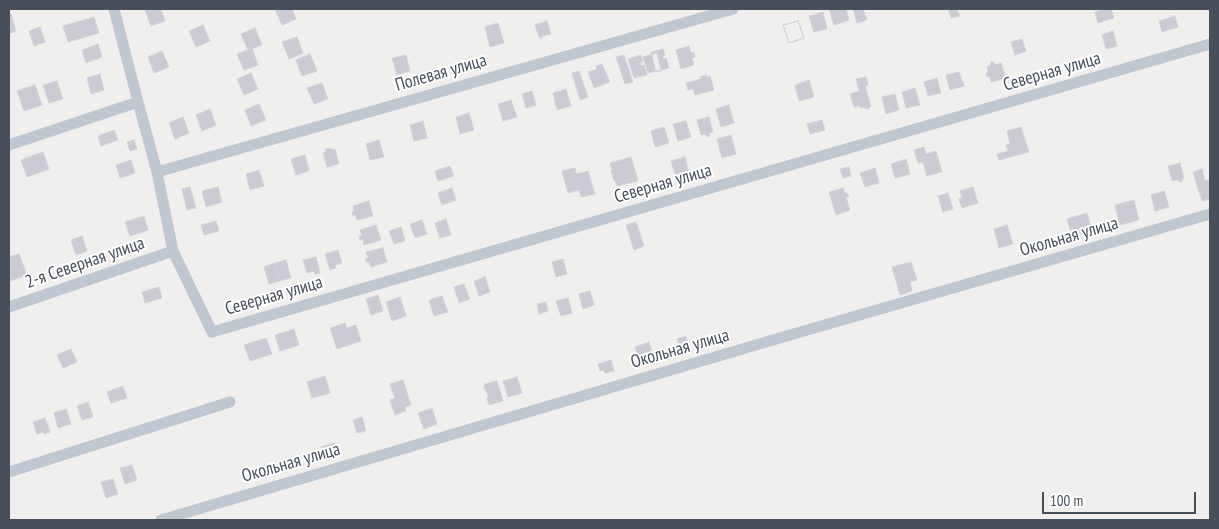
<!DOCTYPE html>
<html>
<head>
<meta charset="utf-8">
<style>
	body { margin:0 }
	#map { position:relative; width:1219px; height:529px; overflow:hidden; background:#f1eeee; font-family:"PT Sans Narrow",sans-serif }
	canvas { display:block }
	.frame { position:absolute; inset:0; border:10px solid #474f5b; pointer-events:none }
	.scale { position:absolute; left:1042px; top:492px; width:154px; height:22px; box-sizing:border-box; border:2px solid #474f5b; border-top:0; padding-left:6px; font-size:15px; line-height:18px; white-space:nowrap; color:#474f5b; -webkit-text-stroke:4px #fff; paint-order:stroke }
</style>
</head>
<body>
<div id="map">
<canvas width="1219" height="529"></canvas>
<div class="frame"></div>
<div class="scale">100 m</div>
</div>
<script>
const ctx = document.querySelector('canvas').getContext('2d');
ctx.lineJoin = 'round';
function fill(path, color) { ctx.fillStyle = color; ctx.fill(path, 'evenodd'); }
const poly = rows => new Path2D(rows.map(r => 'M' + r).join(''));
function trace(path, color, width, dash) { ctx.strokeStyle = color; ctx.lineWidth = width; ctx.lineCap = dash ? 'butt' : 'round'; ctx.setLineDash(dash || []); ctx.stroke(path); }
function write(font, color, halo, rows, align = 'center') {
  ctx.font = font + ' "PT Sans Narrow",sans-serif'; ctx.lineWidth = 4; ctx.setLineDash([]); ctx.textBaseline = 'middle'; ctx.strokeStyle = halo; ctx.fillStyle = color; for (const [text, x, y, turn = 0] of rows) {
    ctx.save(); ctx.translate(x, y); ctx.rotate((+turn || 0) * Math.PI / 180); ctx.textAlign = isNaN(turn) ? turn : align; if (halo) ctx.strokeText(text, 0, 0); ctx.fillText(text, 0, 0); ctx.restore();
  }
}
const building = poly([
	[148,9,161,9,165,21,151,26,145,10,148,9],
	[275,9,292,9,296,19,282,25,275,9],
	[829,9,846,9,849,20,834,25,829,9],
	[853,9,863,9,867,20,857,23,853,9],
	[948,9,956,9,957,12,958,11,960,16,951,18,948,9],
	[1105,9,1111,9,1114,18,1098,23,1095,12,1105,9],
	[823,12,827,29,814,32,809,16,823,12],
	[9,14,11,14,16,31,9,34,9,14],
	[1175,16,1178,27,1162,32,1159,21,1175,16],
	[94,17,99,33,68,42,63,26,94,17],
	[547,21,551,34,542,36,542,38,541,39,540,37,539,37,535,25,547,21],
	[798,21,804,38,789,43,783,25,798,21],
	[798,21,804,38,789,43,783,25,798,21],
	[498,23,504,43,490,47,485,27,498,23],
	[203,25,210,41,196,47,189,31,203,25],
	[40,27,45,42,34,46,29,31,40,27],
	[255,28,262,45,248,50,241,34,255,28],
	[1113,31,1117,46,1106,49,1102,35,1113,31],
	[297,37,303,53,289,59,282,42,297,37],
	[1022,39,1026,51,1015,55,1011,42,1022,39],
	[98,44,102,57,86,63,82,50,98,44],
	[689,46,691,53,694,52,695,57,692,58,694,65,681,69,676,50,689,46],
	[252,48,258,65,244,70,237,54,252,48],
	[663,49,665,55,663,56,663,59,666,58,669,68,656,72,651,52,663,49],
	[162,51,169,67,154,73,148,57,162,51],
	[657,53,661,70,648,73,643,57,657,53],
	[310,54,317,71,302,76,296,60,310,54],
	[406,55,410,71,397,75,392,58,406,55],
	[624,55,633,82,625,84,616,57,624,55],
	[641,55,643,62,640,62,641,66,644,65,647,75,634,78,628,59,641,55],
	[991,62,993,62,996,65,1001,63,1006,78,991,82,990,77,987,77,986,74,988,72,987,67,990,66,991,62],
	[602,64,610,82,594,88,588,72,597,69,596,66,602,64],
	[579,71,588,97,580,100,572,73,579,71],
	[959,72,964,86,950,90,946,75,959,72],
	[251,73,258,89,244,95,237,79,251,73],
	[100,74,104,90,91,94,87,78,100,74],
	[706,75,707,77,710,76,714,90,695,95,693,89,688,90,686,83,701,79,700,77,706,75],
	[866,77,868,85,865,86,871,106,869,108,866,109,863,107,860,108,860,105,854,107,850,94,859,91,856,79,866,77],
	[937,78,941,93,928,96,924,82,937,78],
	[809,80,814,97,799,101,795,85,809,80],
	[57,81,63,99,49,103,43,85,57,81],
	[322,83,328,99,314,104,307,88,322,83],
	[35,85,42,105,24,111,17,91,35,85],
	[915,88,920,105,906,108,902,92,915,88],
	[566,89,571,106,557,110,553,93,566,89],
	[532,91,536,105,526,108,522,94,532,91],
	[895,94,899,110,886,114,882,97,895,94],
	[511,100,517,117,503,121,498,104,511,100],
	[259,104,266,120,251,126,245,110,259,104],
	[729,105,734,123,721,127,716,109,729,105],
	[210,109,216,125,202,131,196,115,210,109],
	[469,113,474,130,460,134,456,117,469,113],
	[183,117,189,133,175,139,169,123,183,117],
	[709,117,713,132,709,133,710,136,706,136,706,134,701,135,697,120,709,117],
	[822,120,825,130,810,134,807,124,822,120],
	[423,121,427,138,414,141,410,125,423,121],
	[686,121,691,137,678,141,673,124,686,121],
	[664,127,669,143,655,147,651,131,664,127],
	[1021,127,1029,152,999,160,997,154,1008,151,1006,145,1010,144,1007,131,1021,127],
	[114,130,118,140,101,146,98,136,114,130],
	[731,135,736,154,722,158,717,139,731,135],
	[134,140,137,149,130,151,127,142,134,140],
	[379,140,384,157,370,160,366,144,379,140],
	[924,147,926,154,936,151,942,172,927,176,923,162,918,163,914,150,924,147],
	[331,148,332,150,335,149,339,164,327,167,323,153,326,152,326,149,331,148],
	[43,152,49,169,27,177,21,160,43,152],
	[305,155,309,171,296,175,291,159,305,155],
	[631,157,638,181,617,186,615,180,614,181,611,170,612,169,610,163,631,157],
	[685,157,689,173,676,177,671,161,685,157],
	[906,159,910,174,895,178,891,164,906,159],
	[131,160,135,173,120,178,116,165,131,160],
	[1180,163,1184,178,1182,178,1183,181,1179,182,1178,180,1172,181,1168,166,1180,163],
	[450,166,454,176,438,181,435,171,450,166],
	[849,167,851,176,843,178,840,169,849,167],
	[575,168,576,174,588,171,595,194,581,197,579,190,568,193,562,171,575,168],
	[875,168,879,183,865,187,860,173,875,168],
	[1202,169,1205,181,1210,180,1210,199,1202,201,1193,172,1202,169],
	[259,170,264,186,250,190,246,174,259,170],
	[190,187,196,208,187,210,182,189,190,187],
	[218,187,222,202,206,207,202,191,218,187],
	[973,187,978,203,962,208,959,199,962,198,960,191,973,187],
	[452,188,456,200,442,205,438,193,452,188],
	[843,188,845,193,847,193,849,197,846,197,850,210,836,215,829,192,843,188],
	[1164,191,1169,207,1155,211,1151,195,1164,191],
	[948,193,953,209,943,212,938,196,948,193],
	[1134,200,1139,220,1120,225,1115,205,1134,200],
	[369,201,373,216,357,220,355,215,353,216,352,212,354,211,353,206,369,201],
	[1087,213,1092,230,1072,236,1067,219,1087,213],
	[144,216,148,230,130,236,125,222,144,216],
	[446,219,451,235,440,238,435,223,446,219],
	[422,220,427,234,415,238,410,224,422,220],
	[216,221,219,231,204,235,201,225,216,221],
	[636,222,644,246,634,250,626,225,636,222],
	[376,225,381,240,364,245,363,239,360,240,359,236,362,236,360,230,376,225],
	[1007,225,1013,244,999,248,994,229,1007,225],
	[401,227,405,241,394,244,389,231,401,227],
	[82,236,87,251,76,255,71,240,82,236],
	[383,248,387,262,371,267,369,262,366,262,365,259,368,258,366,252,383,248],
	[338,250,342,263,335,265,336,268,330,270,325,254,338,250],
	[19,254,27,275,10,281,9,276,9,257,19,254],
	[316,257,320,273,315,274,314,271,307,273,303,260,316,257],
	[563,259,567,274,556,277,552,262,563,259],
	[286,260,291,278,280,281,275,263,286,260],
	[911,262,917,280,910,282,912,291,900,295,892,267,911,262],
	[275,263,280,281,269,284,264,267,275,263],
	[485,277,490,292,479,296,474,281,485,277],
	[464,284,470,299,459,303,454,287,464,284],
	[159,287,162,298,145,303,142,292,159,287],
	[590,291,594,305,583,309,579,294,590,291],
	[378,295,383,311,371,315,366,299,378,295],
	[442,296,448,312,434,316,429,300,442,296],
	[400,297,406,316,392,321,386,302,400,297],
	[568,298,572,313,561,316,556,301,568,298],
	[546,302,548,311,539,314,537,304,546,302],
	[345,323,347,328,356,325,361,341,337,349,330,328,345,323],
	[294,329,299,345,280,351,275,335,294,329],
	[686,336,690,349,680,352,677,339,686,336],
	[266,338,272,354,250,361,244,345,266,338],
	[649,342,654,358,640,363,635,347,649,342],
	[71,349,77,362,63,368,57,355,71,349],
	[611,360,614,371,605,373,604,370,600,371,598,364,611,360],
	[325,376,330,393,312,398,307,382,325,376],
	[517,377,522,393,508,397,503,381,517,377],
	[403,380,411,405,405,407,406,411,395,415,390,400,395,398,390,384,403,380],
	[497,381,503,401,489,405,487,398,489,397,484,387,485,384,497,381],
	[123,386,127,398,111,403,107,392,123,386],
	[88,402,93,417,82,420,77,406,88,402],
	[432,408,437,424,424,429,418,413,432,408],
	[66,409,71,424,58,428,54,413,66,409],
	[362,417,366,431,357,433,353,420,362,417],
	[45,418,50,432,44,434,43,432,37,434,33,422,45,418],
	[334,443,337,452,323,456,321,447,334,443],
	[132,465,137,480,125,484,120,468,132,465],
	[113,479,118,494,106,498,101,482,113,479]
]);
fill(building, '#cbccd3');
trace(building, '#d2d3d9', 1);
trace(poly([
	[114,9,138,102,157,172,173,251,212,332,1210,44],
	[9,145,138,102],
	[157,172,733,9],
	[9,307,173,251],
	[9,472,230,402],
	[161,520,790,335,1210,214]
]), '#bfc7d0', 11);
write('18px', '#474f5b', '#fff', [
	["Северная улица",1052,72,-16],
	["Полевая улица",441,73,-16],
	["Северная улица",663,184,-16],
	["Окольная улица",1069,237,-16],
	["2-я Северная улица",85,263,-19],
	["Северная улица",274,296,-16],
	["Окольная улица",680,349,-16],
	["Окольная улица",291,463,-16]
]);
</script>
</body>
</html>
